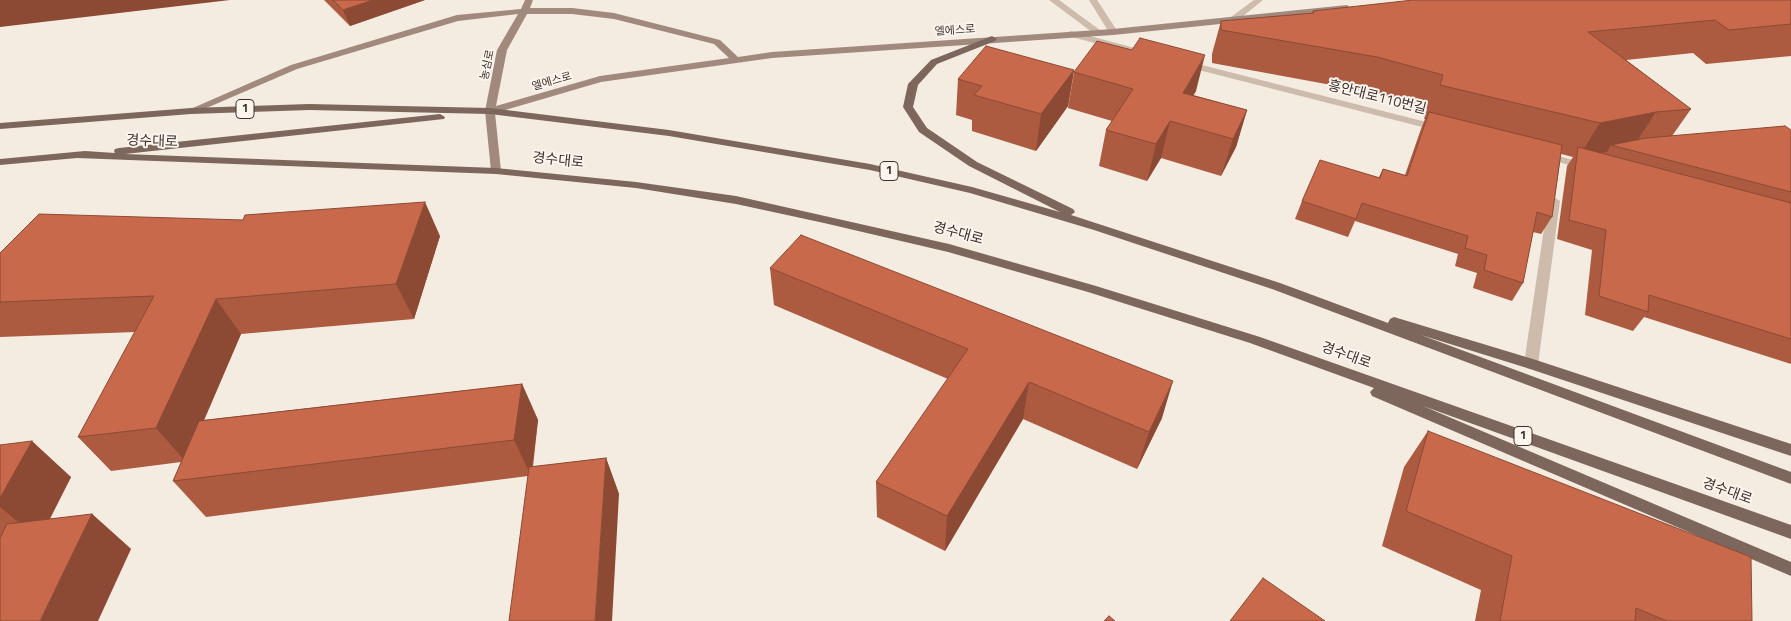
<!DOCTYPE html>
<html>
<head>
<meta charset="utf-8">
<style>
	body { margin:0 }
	canvas { display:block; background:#f4ebe1 }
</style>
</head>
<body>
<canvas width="1791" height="621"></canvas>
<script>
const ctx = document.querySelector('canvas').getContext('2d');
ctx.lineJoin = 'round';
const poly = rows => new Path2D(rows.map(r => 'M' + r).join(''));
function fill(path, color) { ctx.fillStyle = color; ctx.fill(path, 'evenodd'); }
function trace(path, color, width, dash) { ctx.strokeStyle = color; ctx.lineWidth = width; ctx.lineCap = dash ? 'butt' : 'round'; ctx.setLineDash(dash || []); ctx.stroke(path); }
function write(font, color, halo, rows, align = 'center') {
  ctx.font = font + ' "Titillium Web","Noto Sans KR",sans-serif'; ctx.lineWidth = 4; ctx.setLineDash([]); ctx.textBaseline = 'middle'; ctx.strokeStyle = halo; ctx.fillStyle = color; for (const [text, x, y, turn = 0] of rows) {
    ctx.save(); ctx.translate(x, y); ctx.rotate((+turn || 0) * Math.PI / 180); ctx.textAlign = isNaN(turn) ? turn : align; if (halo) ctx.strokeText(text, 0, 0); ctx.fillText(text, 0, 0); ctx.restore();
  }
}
fill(poly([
	[1049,0,1059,0,1104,33,1099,36,1096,35,1049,0],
	[1089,0,1097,0,1118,32,1116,34,1110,34,1089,0]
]), '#cdbbac');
fill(poly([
	[1254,0,1263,0,1237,21,1231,21,1231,17,1254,0],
	[1071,31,1150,52,1152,54,1147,57,1068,36,1068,32,1071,31],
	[1186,61,1442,126,1443,128,1438,131,1183,66,1183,62,1186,61],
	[1545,152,1590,165,1591,167,1586,170,1541,157,1540,155,1545,152],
	[1554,197,1560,201,1538,364,1536,368,1531,369,1526,368,1524,364,1548,201,1554,197]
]), '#cdbbac');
fill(poly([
	[525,0,533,0,530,8,572,8,614,13,720,40,738,57,772,52,1113,29,1347,5,1351,8,1347,11,1113,35,772,58,601,82,495,113,501,171,496,174,491,171,485,111,497,50,518,14,458,21,297,69,195,113,187,113,186,111,291,65,457,15,521,9,525,0],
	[527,14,572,14,614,19,714,44,729,58,600,76,496,106,507,50,527,14]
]), '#a18a7d');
fill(poly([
	[992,36,997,39,995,41,937,64,918,85,913,107,927,128,977,162,1073,209,1075,212,1071,215,1280,283,1388,323,1390,319,1394,317,1536,360,1791,444,1791,456,1527,368,1421,335,1791,472,1791,484,1272,289,1094,230,970,193,870,170,669,136,490,114,309,110,191,114,0,129,0,123,191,108,309,104,490,108,669,130,870,164,972,187,1060,212,969,166,919,132,903,107,908,84,931,60,992,36],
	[440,114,445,117,444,119,125,154,496,168,636,182,736,196,949,244,1096,286,1260,337,1791,525,1791,539,1423,406,1791,562,1791,576,1372,396,1370,392,1374,388,1250,343,1088,292,948,252,824,223,736,204,636,188,496,174,77,158,0,165,0,159,85,151,115,153,114,151,115,149,119,148,440,114]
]), '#7d675c');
fill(poly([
	[324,0,425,0,350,26],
	[1791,0,1791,56,1706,64,1693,53,1626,60,1691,109,1672,136,1791,130,1791,364,1644,317,1633,331,1585,315,1592,250,1557,239,1567,166,1573,157,1561,154,1552,217,1541,234,1533,232,1523,283,1512,301,1473,288,1477,273,1455,266,1458,254,1355,221,1348,237,1295,219,1302,201,1379,177,1383,169,1405,175,1421,129,1425,119,1424,119,1427,109,1364,91,1212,63,1212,54,1221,21,1312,13,1313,11],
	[1074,70,1068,106,1036,151,972,131,972,120,956,115,958,79],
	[1074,72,1196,91,1193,95,1247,110,1236,147,1221,176,1161,158,1147,181,1099,166,1106,130,1112,121,1068,108],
	[440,236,414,319,241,334,204,420,522,384,538,420,533,467,606,458,619,494,528,476,206,517,173,481,181,462,111,471,78,437,135,332,0,337,0,253],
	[770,268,1162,418,1137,469,1023,419,945,551,877,517,876,482,948,379,774,305],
	[1428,431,1752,621,1475,621,1481,590,1382,546,1404,467],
	[0,445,71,477,50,519,92,514,131,549,0,621]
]), '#ac5a40');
fill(poly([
	[0,0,230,0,0,27],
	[373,0,425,0,350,26,343,10],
	[1205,55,1196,91,1177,123,1183,93],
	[1074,70,1068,106,1036,151,1041,114],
	[1247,110,1236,147,1221,176,1233,139],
	[1656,112,1633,147,1611,145,1607,152,1578,158,1600,123],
	[1170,121,1161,158,1147,181,1156,144],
	[425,202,440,236,414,319,396,284],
	[216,299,241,334,186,462,156,428],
	[1173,381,1162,418,1137,469,1149,432],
	[1029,382,1023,419,945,551,947,516],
	[522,384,538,420,531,476,514,440],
	[32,441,71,477,39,539,0,507,0,498],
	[606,458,619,494,612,621,595,621],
	[92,514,131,549,98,621,40,621]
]), '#8c4a34');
const building = poly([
	[333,0,373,0,343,10,333,0],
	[1413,0,1791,0,1791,24,1729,30,1715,20,1588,32,1691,109,1656,112,1600,123,1440,85,1443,75,1377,57,1221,30,1221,21,1314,13,1313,11,1413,0],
	[1140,38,1205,55,1183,93,1247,110,1233,139,1170,121,1156,144,1106,130,1133,89,1074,72,1097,41,1132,50,1140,38],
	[986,46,1074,70,1041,114,974,95,982,86,958,79,986,46],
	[1429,112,1562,145,1552,217,1537,212,1523,283,1484,270,1487,255,1465,248,1468,236,1362,203,1356,219,1302,201,1320,160,1380,178,1383,169,1407,176,1429,112],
	[1785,126,1791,130,1791,192,1611,145,1646,138,1785,126],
	[1578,147,1791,203,1791,339,1649,295,1648,312,1599,296,1606,230,1569,220,1578,147],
	[425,202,396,284,216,299,156,428,78,437,154,296,0,302,0,253,39,214,243,220,245,215,425,202],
	[801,235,1173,381,1149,432,1029,382,947,516,876,482,968,349,770,268,801,235],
	[522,384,514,440,173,481,199,421,522,384],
	[1428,431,1751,557,1752,621,1667,621,1636,608,1635,621,1500,621,1512,556,1406,511,1428,431],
	[32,441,0,498,0,445,32,441],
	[606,458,595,621,509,621,529,467,606,458],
	[92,514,40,621,0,621,0,538,7,524,92,514],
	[1263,578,1325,621,1230,621,1263,578],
	[1109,616,1115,621,1104,621,1109,616]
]);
fill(building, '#c8694b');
trace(building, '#8c4a34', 1);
write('11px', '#3b302b', '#fbf5ee', [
	["엘에스로",955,31,-4],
	["농심로",488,65,-78],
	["엘에스로",552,82,-16]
]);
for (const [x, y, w] of [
	[245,109,18],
	[889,171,18],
	[1523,436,18]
]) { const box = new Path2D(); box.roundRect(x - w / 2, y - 9.5, w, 19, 4); ctx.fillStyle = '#fbf5ee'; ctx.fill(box); trace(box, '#3b302b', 1); }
write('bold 12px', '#3b302b', null, [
	["1",245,109],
	["1",889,171],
	["1",1523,436]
]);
write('14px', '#3b302b', '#fbf5ee', [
	["흥안대로110번길",1377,98,14],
	["경수대로",152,142,2],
	["경수대로",558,161,6],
	["경수대로",958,234,15],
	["경수대로",1346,356,20],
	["경수대로",1727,492,20]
]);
</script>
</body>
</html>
